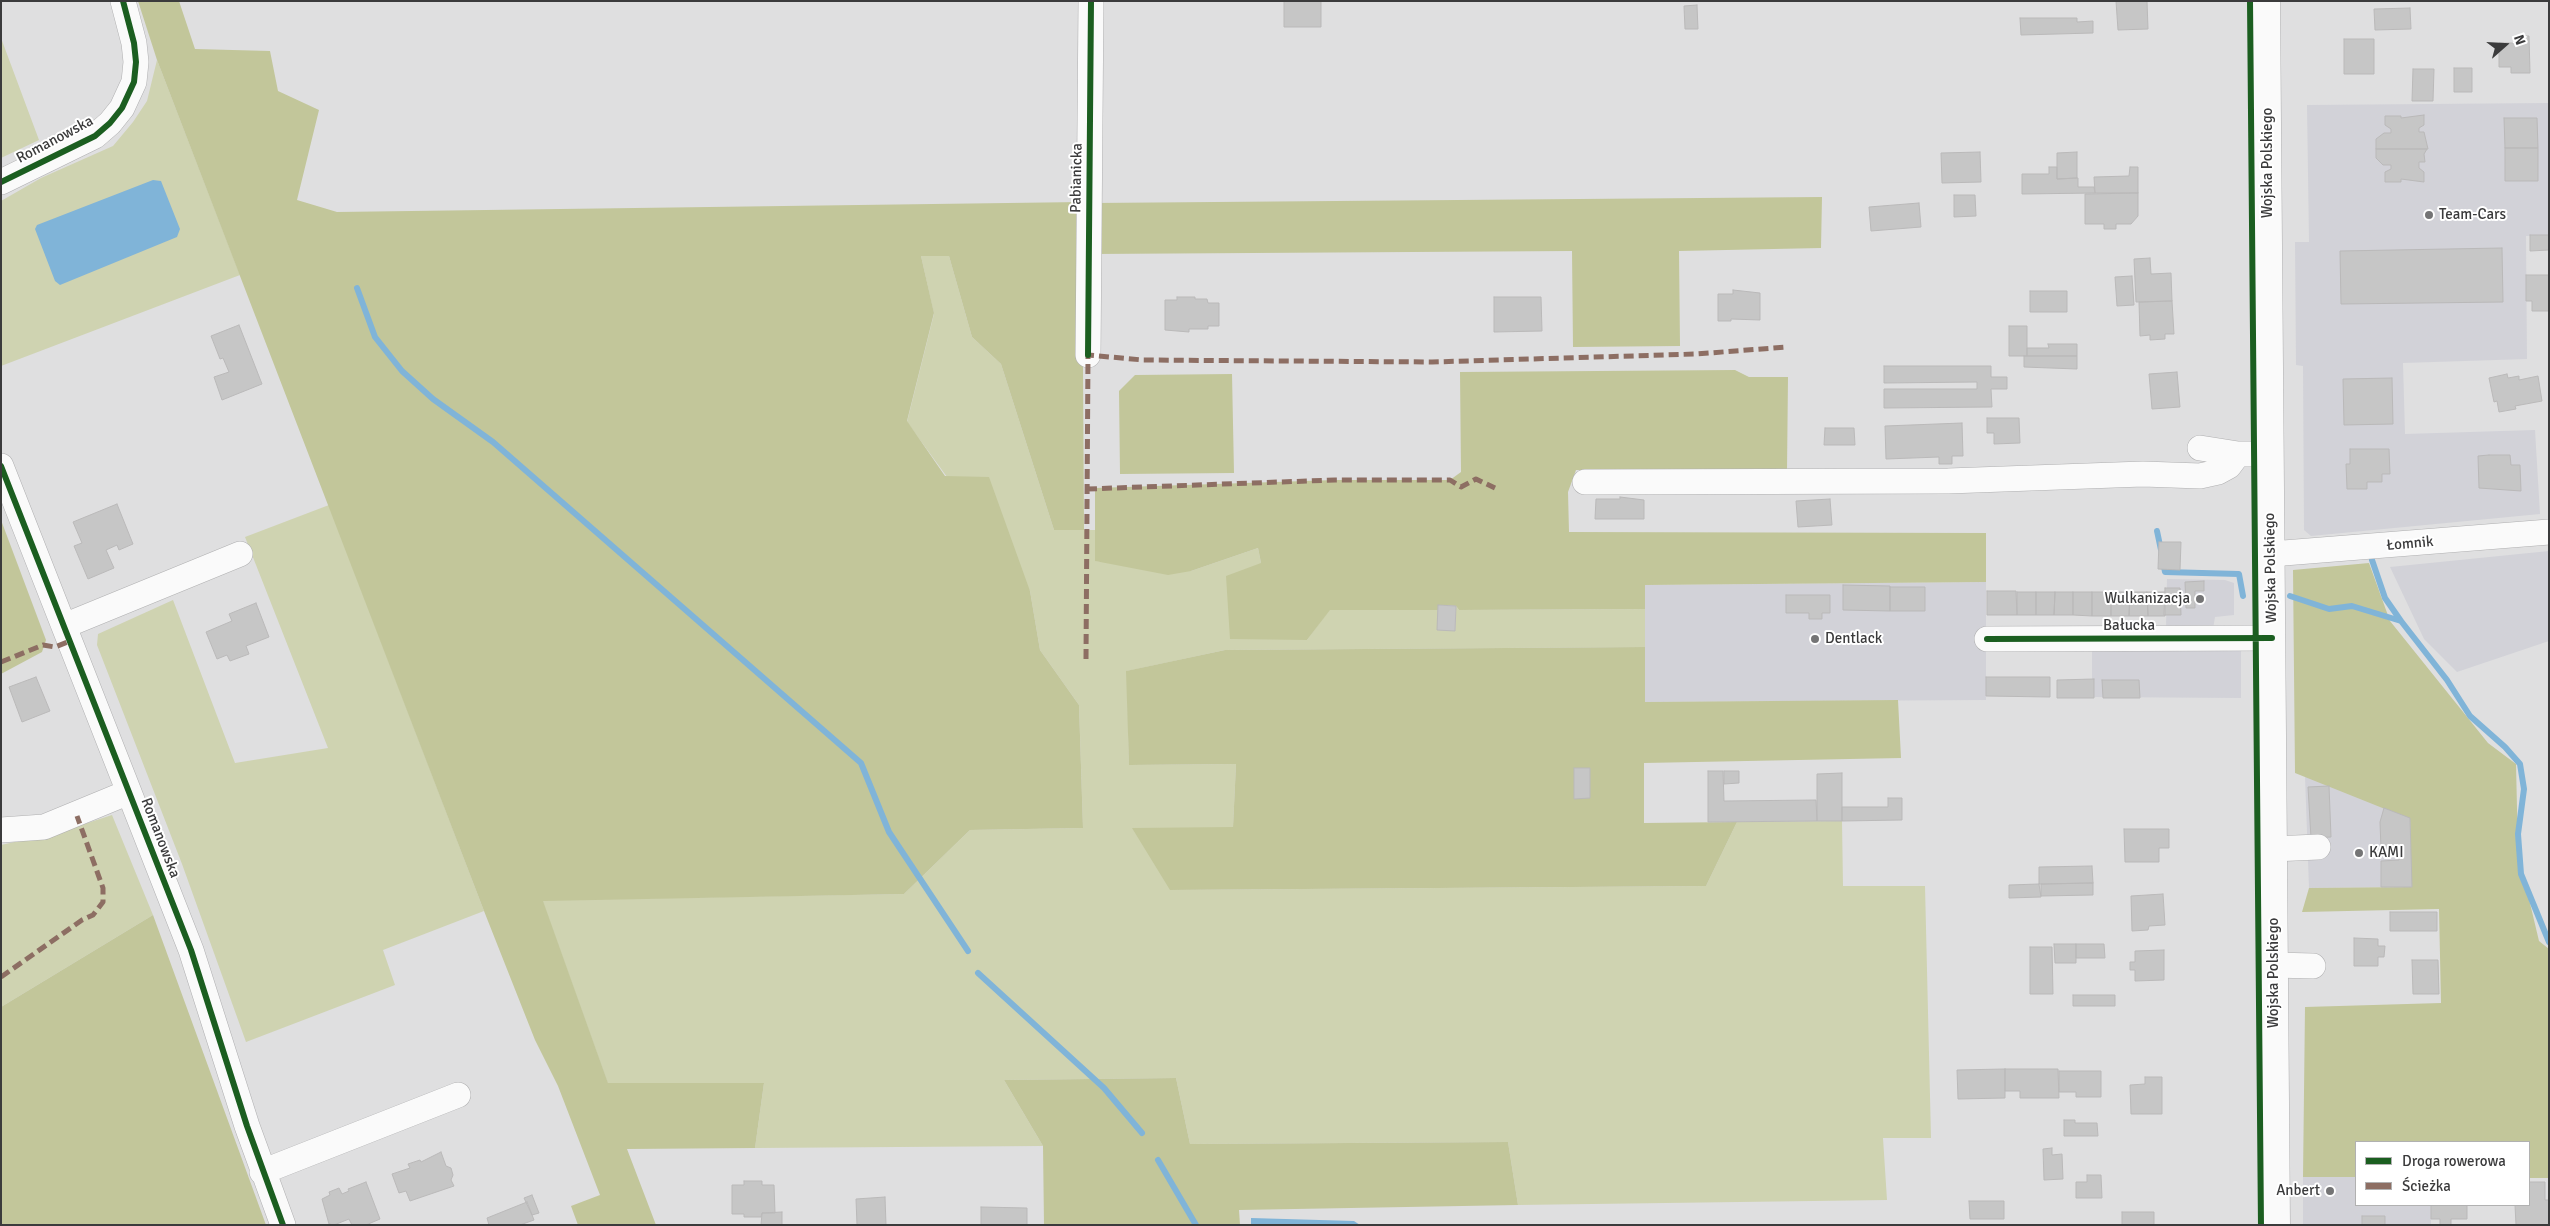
<!DOCTYPE html>
<html>
<head>
<meta charset="utf-8">
<style>
	body { margin:0 }
	#map { position:relative; width:2550px; height:1226px; overflow:hidden; background:#dfdfe0; font-family:Signika,sans-serif }
	canvas { display:block }
	.frame { position:absolute; inset:0; border:2px solid #3b3b3c; pointer-events:none }
	.legend { position:absolute; left:2355px; top:1141px; width:175px; height:65px; box-sizing:border-box; background:#fff; border:1px solid #b1b1b1; margin:0; padding:6px 9px; list-style:none; font-size:15px; color:#3b3b3c }
	.legend li { display:flex; align-items:center; gap:10px; height:25px }
	.legend b { width:25px; border:1px solid #b1b1b1 }
	.north { position:absolute; left:2480px; top:20px; width:50px; height:50px; -webkit-text-stroke:4px #fff; paint-order:stroke; rotate:71deg; font-size:14px; font-weight:700; line-height:20px; text-align:center; color:#3b3b3c }
	.north::after { content:''; display:block; margin:auto; width:18px; height:22px; background:#3b3b3c; clip-path:polygon(50% 0,100% 100%,50% 72%,0 100%) }
</style>
</head>
<body>
<div id="map">
<canvas width="2550" height="1226"></canvas>
<div class="frame"></div>
<ul class="legend">
<li><b style="height:6px;background:#1b5e20"></b>Droga rowerowa</li>
<li><b style="height:6px;background:#8d6e63"></b>Ścieżka</li>
</ul>
<div class="north">N</div>
</div>
<script>
const ctx = document.querySelector('canvas').getContext('2d');
ctx.lineJoin = 'round';
function fill(path, color) { ctx.fillStyle = color; ctx.fill(path, 'evenodd'); }
const poly = rows => new Path2D(rows.map(r => 'M' + r).join(''));
function trace(path, color, width, dash) { ctx.strokeStyle = color; ctx.lineWidth = width; ctx.lineCap = dash ? 'butt' : 'round'; ctx.setLineDash(dash || []); ctx.stroke(path); }
function write(font, color, halo, rows, align = 'center') {
  ctx.font = font + ' Signika,sans-serif'; ctx.lineWidth = 4; ctx.setLineDash([]); ctx.textBaseline = 'middle'; ctx.strokeStyle = halo; ctx.fillStyle = color; for (const [text, x, y, turn = 0] of rows) {
    ctx.save(); ctx.translate(x, y); ctx.rotate((+turn || 0) * Math.PI / 180); ctx.textAlign = isNaN(turn) ? turn : align; if (halo) ctx.strokeText(text, 0, 0); ctx.fillText(text, 0, 0); ctx.restore();
  }
}
fill(poly([
	[2549,103,2549,235,2526,236,2527,359,2403,363,2405,434,2535,430,2540,514,2311,536,2304,530,2303,366,2296,365,2295,242,2309,242,2307,105],
	[2549,551,2549,641,2457,672,2424,639,2390,567],
	[2167,579,2225,580,2234,583,2234,615,2215,617,2213,629,2166,629],
	[1986,582,1986,700,1645,702,1645,585],
	[2092,644,2241,644,2241,698,2092,697],
	[2305,776,2410,818,2412,887,2309,888],
	[2303,1177,2356,1177,2356,1205,2431,1205,2431,1225,2303,1225]
]), '#d2d2d8');
fill(poly([
	[1,38,39,140,1,158],
	[157,60,240,275,1,366,1,201,41,178,113,146,133,122,147,101],
	[921,256,949,256,972,337,1001,364,1054,530,1096,530,1096,561,1191,571,1258,548,1261,563,1307,640,1329,610,1438,610,1455,630,1456,606,1459,610,1645,609,1645,647,1225,650,1127,671,1129,765,1236,764,1233,827,1170,890,1706,886,1737,822,1842,821,1843,886,1925,886,1931,1138,1883,1138,1887,1200,1518,1205,1508,1142,1190,1144,1176,1078,1004,1080,1043,1146,755,1148,764,1083,608,1084,542,900,904,894,970,830,1083,828,1079,705,1040,650,1030,591,907,422,934,314],
	[329,505,484,911,383,950,395,985,246,1042,182,864,97,645,98,634,173,600,235,763,328,748,245,537],
	[112,815,153,915,1,1007,1,845,63,831]
]), '#cfd3b1');
fill(poly([
	[138,1,179,1,195,49,270,51,278,91,319,110,297,200,337,212,1082,202,1084,530,1054,530,1001,364,972,337,949,256,921,256,934,313,907,421,945,476,989,477,1030,591,1040,650,1079,705,1083,828,970,830,904,894,543,901,608,1083,764,1083,755,1148,627,1149,656,1225,578,1225,571,1206,600,1195,558,1086,535,1040,484,911,157,60],
	[1822,197,1821,248,1679,251,1680,346,1573,347,1572,251,1093,254,1093,203],
	[1735,370,1749,377,1788,377,1787,470,1576,470,1568,492,1569,532,1986,533,1986,582,1645,585,1645,609,1459,610,1456,606,1439,605,1438,610,1330,610,1307,640,1230,639,1226,576,1261,563,1258,548,1191,571,1168,575,1095,561,1095,488,1335,480,1450,480,1461,472,1460,372],
	[1232,374,1234,473,1120,474,1119,391,1135,375],
	[1,520,46,640,42,652,1,674],
	[2369,563,2390,621,2488,743,2516,764,2518,853,2539,941,2549,949,2549,1178,2529,1178,2529,1142,2356,1142,2356,1177,2303,1177,2305,1007,2441,1003,2439,909,2302,912,2309,888,2411,887,2410,819,2295,773,2293,570],
	[1645,647,1645,702,1898,700,1901,758,1644,763,1644,823,1737,822,1706,886,1170,890,1132,828,1233,827,1236,764,1129,765,1126,671,1225,650],
	[153,915,266,1225,1,1225,1,1007],
	[1176,1078,1190,1144,1508,1142,1518,1205,1239,1210,1240,1225,1044,1225,1043,1146,1004,1080]
]), '#c2c69a');
fill(poly([
	[153,180,161,181,180,229,177,237,60,285,55,281,35,229,37,225],
	[1251,1218,1354,1221,1360,1225,1251,1225]
]), '#80b4d8');
trace(poly([
	[357,288,375,337,402,371,433,399,493,442,861,763,889,832,968,951],
	[2157,531,2161,550],
	[2372,560,2385,598,2401,621],
	[2163,562,2165,572,2239,574,2243,596],
	[2290,596,2329,609,2352,606,2401,621,2447,680,2470,716,2505,747,2520,764,2524,789,2518,834,2521,874,2549,942],
	[978,973,1104,1088,1142,1133],
	[1158,1160,1196,1225]
]), '#80b4d8', 6);
const building = poly([
	[1284,1,1321,1,1321,27,1284,27,1284,1],
	[2116,1,2147,1,2148,29,2118,30,2116,1],
	[1697,5,1698,29,1685,29,1684,6,1697,5],
	[2410,8,2411,29,2375,30,2374,9,2410,8],
	[2020,18,2077,18,2077,22,2093,21,2093,33,2021,35,2020,18],
	[2516,36,2529,36,2530,73,2511,73,2511,67,2499,67,2499,43,2516,43,2516,36],
	[2344,39,2374,39,2374,74,2344,74,2344,39],
	[2454,68,2472,68,2472,92,2454,92,2454,68],
	[2413,69,2434,69,2433,101,2412,101,2413,69],
	[2424,115,2424,125,2419,128,2419,132,2424,132,2428,149,2376,149,2376,139,2384,133,2391,133,2391,129,2385,125,2385,116,2401,116,2401,118,2424,115],
	[2504,118,2537,118,2538,148,2505,148,2504,118],
	[2505,148,2538,148,2538,181,2505,181,2505,148],
	[2376,149,2427,149,2424,154,2425,162,2419,162,2419,168,2424,172,2424,182,2401,179,2401,182,2385,182,2385,172,2391,169,2391,165,2383,165,2376,158,2376,149],
	[1980,152,1981,182,1942,183,1941,153,1980,152],
	[2077,152,2077,178,2057,179,2057,153,2077,152],
	[2049,167,2057,167,2057,179,2078,178,2078,187,2094,187,2095,193,2022,194,2022,174,2049,174,2049,167],
	[2130,167,2138,167,2138,193,2095,193,2094,177,2129,176,2130,167],
	[2138,193,2138,216,2131,224,2116,224,2116,229,2104,229,2104,224,2085,224,2085,194,2138,193],
	[1954,195,1975,195,1976,216,1954,217,1954,195],
	[1919,203,1921,227,1871,231,1869,207,1919,203],
	[2530,235,2549,235,2549,250,2530,251,2530,235],
	[2502,248,2503,302,2341,304,2340,251,2502,248],
	[2150,258,2151,274,2171,273,2172,301,2136,302,2134,259,2150,258],
	[2526,275,2549,275,2549,311,2532,311,2532,301,2526,301,2526,275],
	[2132,276,2134,305,2117,306,2115,277,2132,276],
	[1733,290,1760,293,1760,320,1731,319,1731,321,1718,321,1718,294,1733,294,1733,290],
	[2030,291,2067,291,2067,312,2030,312,2030,291],
	[1177,297,1195,297,1195,299,1207,299,1208,303,1219,303,1219,326,1208,326,1208,329,1189,329,1189,332,1165,330,1165,300,1177,300,1177,297],
	[1494,297,1541,297,1542,331,1494,332,1494,297],
	[2172,301,2174,334,2165,334,2165,339,2150,340,2150,335,2140,336,2139,302,2172,301],
	[239,325,262,384,222,400,214,377,229,372,223,358,220,359,211,336,239,325],
	[2009,326,2027,326,2027,356,2009,356,2009,326],
	[2048,344,2077,344,2077,356,2027,356,2027,348,2049,348,2048,344],
	[2024,356,2077,356,2077,369,2024,367,2024,356],
	[1884,366,1991,366,1991,377,2007,377,2007,389,1991,389,1992,407,1884,408,1884,389,1977,389,1977,382,1884,383,1884,366],
	[2177,372,2180,407,2152,409,2149,374,2177,372],
	[2507,374,2508,378,2519,376,2519,380,2538,376,2542,401,2515,406,2516,409,2499,412,2497,401,2494,402,2489,378,2507,374],
	[2392,378,2393,424,2344,425,2343,379,2392,378],
	[1987,418,2019,418,2020,443,1994,444,1994,433,1987,433,1987,418],
	[1962,423,1963,456,1952,456,1952,464,1939,464,1939,457,1886,459,1885,426,1962,423],
	[1825,428,1854,428,1855,445,1824,445,1825,428],
	[2350,449,2389,449,2390,474,2382,474,2382,482,2367,482,2367,489,2347,489,2346,464,2350,464,2350,449],
	[2489,455,2510,455,2511,465,2520,465,2521,491,2479,488,2478,456,2489,455],
	[1620,497,1644,500,1644,519,1595,519,1596,499,1620,499,1620,497],
	[1830,499,1832,525,1798,527,1796,501,1830,499],
	[117,504,133,544,119,550,117,545,106,550,114,568,88,579,74,546,82,543,73,522,117,504],
	[2159,542,2181,542,2180,570,2158,569,2159,542],
	[2204,581,2204,591,2195,591,2195,608,2186,608,2185,582,2204,581],
	[1843,585,1890,586,1890,611,1843,610,1843,585],
	[1890,587,1925,587,1925,611,1890,611,1890,587],
	[2165,588,2180,588,2181,615,2164,615,2165,588],
	[1987,591,2016,591,2017,615,1987,615,1987,591],
	[2017,592,2036,592,2036,615,2017,615,2017,592],
	[2036,592,2055,592,2054,615,2036,615,2036,592],
	[2055,592,2073,592,2073,615,2054,615,2055,592],
	[2073,592,2092,592,2092,616,2073,615,2073,592],
	[2092,592,2111,592,2111,616,2092,616,2092,592],
	[2111,592,2130,592,2129,616,2111,616,2111,592],
	[2130,592,2147,592,2148,616,2129,616,2130,592],
	[2147,592,2165,592,2165,616,2148,616,2147,592],
	[1786,595,1830,595,1830,613,1822,613,1822,619,1809,619,1809,613,1786,613,1786,595],
	[256,603,269,637,246,646,249,654,230,661,227,655,217,659,206,632,232,621,229,614,256,603],
	[1438,605,1456,606,1455,631,1437,630,1438,605],
	[36,677,50,711,22,722,9,687,36,677],
	[1986,677,2050,677,2050,697,1986,696,1986,677],
	[2094,679,2094,698,2057,698,2057,680,2094,679],
	[2102,680,2139,680,2140,698,2103,698,2102,680],
	[1574,768,1590,768,1590,798,1574,799,1574,768],
	[1708,771,1723,771,1724,801,1816,800,1817,821,1708,822,1708,771],
	[1724,771,1739,771,1739,783,1724,784,1724,771],
	[1842,773,1842,821,1817,821,1817,774,1842,773],
	[2329,786,2331,837,2311,838,2308,787,2329,786],
	[1888,798,1902,798,1902,820,1842,821,1842,807,1888,807,1888,798],
	[2384,808,2410,818,2412,887,2381,887,2381,861,2399,860,2399,848,2381,849,2380,822,2384,808],
	[2124,829,2169,829,2169,848,2159,848,2159,862,2125,862,2124,829],
	[2092,866,2093,883,2039,884,2039,867,2092,866],
	[2093,883,2093,895,2041,896,2041,884,2093,883],
	[2039,884,2041,897,2009,898,2009,885,2039,884],
	[2163,894,2165,925,2149,926,2148,930,2132,931,2131,896,2163,894],
	[2390,912,2437,912,2437,931,2390,931,2390,912],
	[2354,938,2378,939,2378,946,2385,946,2384,957,2378,957,2378,966,2354,966,2354,938],
	[2054,944,2076,944,2076,963,2055,963,2054,944],
	[2076,944,2104,944,2105,958,2076,958,2076,944],
	[2030,947,2052,947,2053,994,2030,994,2030,947],
	[2164,950,2164,980,2135,981,2135,970,2130,970,2130,962,2135,962,2135,951,2164,950],
	[2412,960,2438,960,2439,994,2413,994,2412,960],
	[2073,995,2115,995,2115,1006,2073,1006,2073,995],
	[2005,1069,2005,1098,1958,1099,1957,1070,2005,1069],
	[2005,1069,2058,1069,2059,1098,2020,1098,2020,1091,2005,1091,2005,1069],
	[2059,1071,2101,1071,2101,1097,2076,1097,2076,1092,2059,1092,2059,1071],
	[2145,1077,2162,1077,2162,1114,2131,1114,2130,1085,2145,1084,2145,1077],
	[2064,1120,2075,1120,2075,1123,2097,1123,2098,1136,2064,1136,2064,1120],
	[2052,1148,2052,1155,2062,1154,2063,1179,2044,1180,2043,1149,2052,1148],
	[441,1152,446,1166,451,1168,453,1175,451,1180,454,1186,410,1201,406,1191,399,1193,392,1174,410,1168,408,1164,420,1160,421,1162,441,1152],
	[2087,1175,2101,1175,2102,1198,2076,1198,2076,1182,2087,1182,2087,1175],
	[744,1181,762,1181,762,1185,774,1185,775,1213,762,1213,761,1217,744,1217,744,1214,732,1214,732,1185,744,1185,744,1181],
	[366,1182,380,1219,366,1225,352,1225,349,1219,334,1225,329,1224,322,1199,330,1195,329,1192,339,1188,342,1194,349,1191,348,1189,366,1182],
	[2529,1182,2545,1182,2545,1200,2549,1200,2549,1225,2516,1225,2515,1205,2529,1205,2529,1182],
	[532,1195,539,1213,532,1215,524,1198,532,1195],
	[885,1197,886,1225,857,1225,856,1199,885,1197],
	[1969,1201,2004,1201,2004,1219,1970,1219,1969,1201],
	[527,1202,534,1220,520,1225,489,1225,487,1218,527,1202],
	[2431,1205,2467,1205,2467,1219,2451,1219,2451,1225,2440,1225,2440,1219,2431,1219,2431,1205],
	[981,1207,1027,1208,1027,1225,981,1225,981,1207],
	[782,1212,782,1225,761,1225,762,1213,782,1212],
	[2122,1212,2154,1212,2154,1225,2122,1225,2122,1212],
	[2362,1216,2385,1216,2385,1225,2402,1225,2362,1225,2362,1216]
]);
fill(building, '#c6c6c6');
trace(building, '#bab9b9', 1);
const minor = poly([
	[1,182,95,136,110,123,122,108,134,82,136,62,134,43,123,1],
	[1088,355,1091,1],
	[2200,448,2238,454,2252,454],
	[1,466,191,950,247,1126,283,1225],
	[1585,482,1948,481,2143,474,2200,476,2218,472,2229,466,2238,454],
	[2271,554,2549,532],
	[64,626,240,554],
	[1987,639,2272,638],
	[1,830,44,827,129,792],
	[2273,849,2318,847],
	[2274,965,2313,966],
	[262,1172,458,1095]
]);
const major = poly([
	[2266,1,2276,1225]
]);
trace(minor, '#afafb0', 26);
trace(major, '#afafb0', 29);
trace(minor, '#fafafa', 25);
trace(major, '#fafafa', 28);
trace(poly([
	[1087,489,1335,480,1450,480,1461,487,1476,479,1495,488],
	[1086,659,1088,355,1143,360,1432,362,1696,354,1787,347],
	[1,662,43,645,55,647,70,641],
	[1,977,82,920,93,915,103,902,103,888,77,816]
]), '#8d6e63', 5, [10, 5]);
trace(poly([
	[2250,1,2261,1225],
	[1,182,95,136,110,123,122,108,134,82,136,62,134,43,123,1],
	[1088,355,1091,1],
	[1,466,191,950,247,1126,283,1225],
	[1987,639,2272,638]
]), '#1b5e20', 6);
for (const [x, y, r, color] of [
	[2429,215,5,"#747475"],
	[2200,599,5,"#747475"],
	[1815,639,5,"#747475"],
	[2359,853,5,"#747475"],
	[2330,1191,5,"#747475"]
]) { const dot = new Path2D(); dot.arc(x, y, r, 0, 2 * Math.PI); ctx.fillStyle = color; ctx.fill(dot); trace(dot, '#fff', 2); }
write('15px', '#3b3b3c', '#fff', [
	["Romanowska",55,140,-28],
	["Wojska Polskiego",2268,163,-90],
	["Pabianicka",1077,178,-89],
	["Łomnik",2410,544,-5],
	["Wojska Polskiego",2271,568,-91],
	["Bałucka",2129,626],
	["Romanowska",160,838,69],
	["Wojska Polskiego",2274,973,-90]
]);
write('15px', '#3b3b3c', '#fff', [
	["Team-Cars",2439,215],
	["Wulkanizacja",2190,599,"right"],
	["Dentlack",1825,639],
	["KAMI",2369,853],
	["Anbert",2320,1191,"right"]
], 'left');
</script>
</body>
</html>
